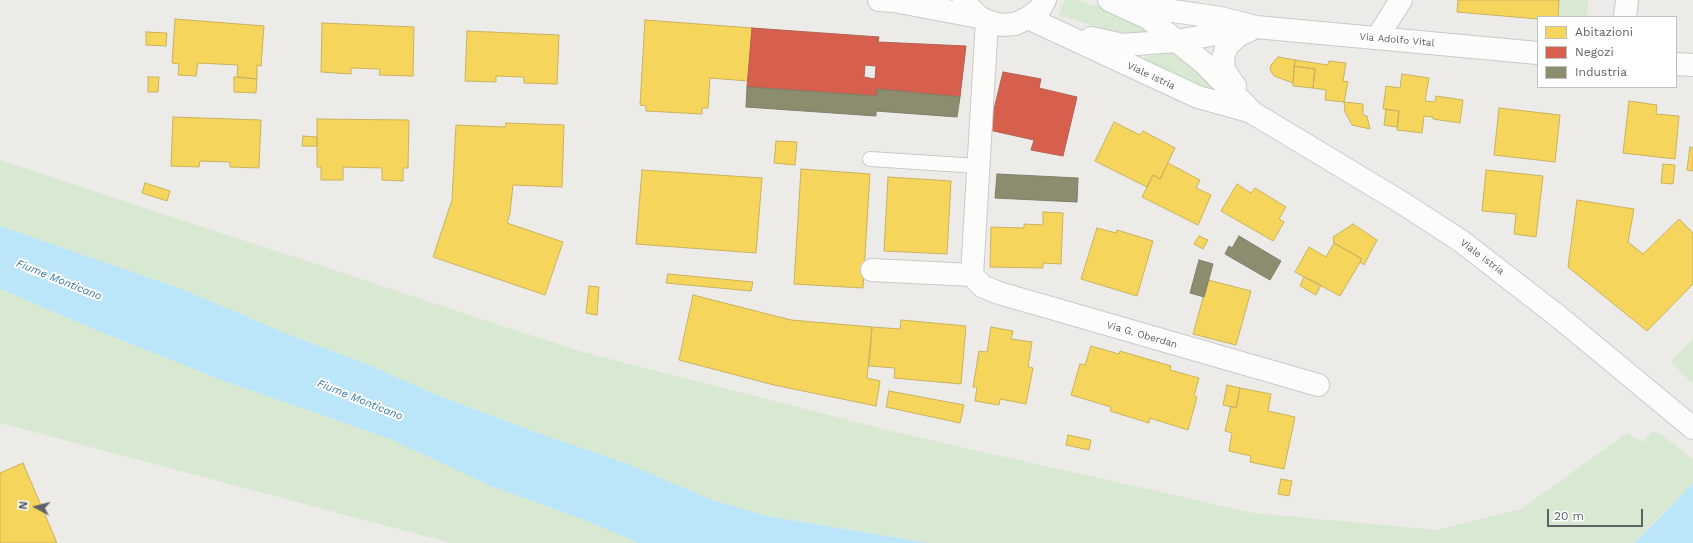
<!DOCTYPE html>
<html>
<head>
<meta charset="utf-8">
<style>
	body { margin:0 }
	#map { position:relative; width:1693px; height:543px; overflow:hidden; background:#edebe7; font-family:"Work Sans",sans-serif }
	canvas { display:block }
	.legend { position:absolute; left:1537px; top:16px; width:140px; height:72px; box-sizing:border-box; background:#fff; border:1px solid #bec0c2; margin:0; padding:5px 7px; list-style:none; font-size:12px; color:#5d6266 }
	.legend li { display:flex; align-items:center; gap:8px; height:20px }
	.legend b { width:20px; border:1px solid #bec0c2 }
	.north { position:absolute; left:16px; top:487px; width:40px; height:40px; -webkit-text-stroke:3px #fff; paint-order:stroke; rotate:277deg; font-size:11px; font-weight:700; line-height:16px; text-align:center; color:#5d6266 }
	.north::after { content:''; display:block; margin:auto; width:14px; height:18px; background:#5d6266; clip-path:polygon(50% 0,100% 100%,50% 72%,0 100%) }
	.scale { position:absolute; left:1547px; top:509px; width:96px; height:18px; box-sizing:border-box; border:2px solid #5d6266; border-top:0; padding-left:5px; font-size:12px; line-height:14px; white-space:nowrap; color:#5d6266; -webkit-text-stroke:3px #fff; paint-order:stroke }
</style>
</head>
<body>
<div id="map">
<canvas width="1693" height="543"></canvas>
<ul class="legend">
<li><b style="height:11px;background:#f6d55c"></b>Abitazioni</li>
<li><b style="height:11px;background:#d6604d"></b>Negozi</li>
<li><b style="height:11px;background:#8c8c6e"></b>Industria</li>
</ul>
<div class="north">N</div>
<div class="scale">20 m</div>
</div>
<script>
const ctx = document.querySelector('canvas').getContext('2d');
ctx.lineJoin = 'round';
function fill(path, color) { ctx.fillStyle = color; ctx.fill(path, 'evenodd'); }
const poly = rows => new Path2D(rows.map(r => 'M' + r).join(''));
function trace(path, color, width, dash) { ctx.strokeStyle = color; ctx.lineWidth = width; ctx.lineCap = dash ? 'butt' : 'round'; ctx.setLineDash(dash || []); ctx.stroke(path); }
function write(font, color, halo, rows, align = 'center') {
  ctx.font = font + ' "Work Sans",sans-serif'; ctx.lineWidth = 4; ctx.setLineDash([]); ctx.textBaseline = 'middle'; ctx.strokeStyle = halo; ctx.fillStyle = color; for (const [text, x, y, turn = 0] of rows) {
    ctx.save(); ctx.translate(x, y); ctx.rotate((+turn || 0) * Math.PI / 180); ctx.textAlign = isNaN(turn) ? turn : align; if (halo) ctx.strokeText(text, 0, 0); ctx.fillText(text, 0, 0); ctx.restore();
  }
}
fill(poly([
	[1065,0,1078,0,1088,4,1105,8,1134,20,1151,34,1134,35,1115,32,1058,15],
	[1559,0,1588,0,1587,17,1558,17],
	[1175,52,1219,86,1215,93,1141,59,1145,57],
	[0,160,579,351,899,433,1254,513,1437,530,1521,509,1627,433,1643,442,1651,432,1660,433,1693,460,1693,483,1634,543,929,543,767,516,712,500,628,464,532,431,434,394,369,365,290,335,184,290,0,226],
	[0,289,91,328,224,381,390,439,491,486,582,519,639,543,451,543,0,423],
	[1693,339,1693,384,1671,362]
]), '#d8e9d2');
fill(poly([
	[0,226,184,290,290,335,369,365,434,394,532,431,628,464,712,500,767,516,929,543,639,543,582,519,491,486,390,439,224,381,91,328,0,289],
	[1693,483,1693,543,1634,543,1644,534]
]), '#bbe5f8');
const homes = poly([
	[1458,0,1559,0,1558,17,1538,17,1538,19,1457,12,1458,0],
	[175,19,264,26,261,66,257,65,257,79,237,77,238,65,198,63,196,76,178,75,179,64,172,63,175,19],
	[645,20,752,28,748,81,710,78,708,108,702,108,702,114,646,111,646,106,640,105,645,20],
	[322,23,414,27,413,76,379,75,380,69,351,68,351,74,321,72,322,23],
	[467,31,559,35,557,84,524,83,524,77,496,76,496,82,465,81,467,31],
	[146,32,167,33,166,46,146,45,146,32],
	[1278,57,1295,60,1293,83,1274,76,1270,70,1271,65,1278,57],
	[1295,60,1328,65,1329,61,1346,63,1343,81,1348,82,1344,102,1325,100,1326,90,1313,88,1315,69,1294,66,1295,60],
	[1294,66,1315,69,1313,88,1293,86,1294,66],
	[1402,74,1429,78,1425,101,1435,102,1436,96,1463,100,1460,123,1433,119,1433,117,1424,116,1422,133,1397,130,1399,111,1383,109,1386,86,1400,88,1402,74],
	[148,77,159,77,158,92,148,92,148,77],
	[234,77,257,79,256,93,234,92,234,77],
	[1629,101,1657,105,1656,114,1679,116,1675,159,1623,153,1629,101],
	[1344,102,1363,104,1363,115,1367,116,1370,129,1352,125,1345,112,1344,102],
	[1499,108,1560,115,1555,162,1494,155,1499,108],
	[1386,109,1399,111,1397,127,1384,125,1386,109],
	[173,117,261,120,259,168,230,167,230,162,200,161,199,167,171,166,173,117],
	[317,119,409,120,408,168,403,168,403,181,382,180,382,168,343,167,343,180,321,180,321,167,317,167,317,119],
	[1114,122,1140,135,1143,131,1175,148,1160,179,1153,175,1147,187,1095,161,1114,122],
	[506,123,564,125,562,187,513,185,510,213,507,223,563,242,545,295,433,257,452,200,456,125,505,127,506,123],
	[303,136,317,137,317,146,302,146,303,136],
	[776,141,797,142,795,165,774,163,776,141],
	[1690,147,1693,148,1693,171,1687,170,1690,147],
	[1168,163,1200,180,1196,188,1211,195,1198,225,1142,197,1153,175,1160,179,1168,163],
	[1663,164,1675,165,1673,184,1661,183,1663,164],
	[801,169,870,174,863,288,794,284,801,169],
	[642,170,762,178,756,253,636,244,642,170],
	[1486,170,1543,176,1536,237,1514,234,1516,214,1482,211,1486,170],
	[888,177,951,181,947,254,884,251,888,177],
	[145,183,170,191,167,201,142,193,145,183],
	[1237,184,1251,193,1255,188,1286,207,1279,219,1284,222,1273,241,1221,211,1237,184],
	[1577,200,1634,209,1628,242,1643,254,1679,219,1693,233,1693,284,1647,331,1568,267,1577,200],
	[1043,212,1063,213,1061,264,1043,263,1043,268,990,267,991,227,1024,228,1024,224,1043,225,1043,212],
	[1353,224,1377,240,1364,265,1360,262,1362,259,1334,243,1333,237,1353,224],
	[1097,228,1116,233,1117,230,1153,241,1137,296,1081,279,1097,228],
	[1199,236,1208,240,1203,249,1194,244,1199,236],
	[1334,243,1362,259,1340,296,1295,272,1309,247,1326,257,1334,243],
	[668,274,753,282,751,291,666,283,668,274],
	[1304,277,1321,285,1316,295,1300,286,1304,277],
	[1208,280,1251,291,1236,345,1193,334,1208,280],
	[589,286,599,287,597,315,586,313,589,286],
	[693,295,791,320,872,327,867,378,880,381,876,406,774,385,679,360,693,295],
	[901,320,966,326,961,384,894,378,895,368,869,366,872,327,900,329,901,320],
	[991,327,1013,331,1011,339,1032,342,1028,367,1033,368,1026,404,1000,399,999,405,975,401,977,387,973,387,979,351,987,352,991,327],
	[1091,346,1119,354,1120,351,1171,366,1170,370,1199,378,1194,396,1197,397,1188,430,1150,418,1149,423,1110,411,1111,407,1071,395,1080,364,1085,365,1091,346],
	[1227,385,1240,388,1236,408,1223,405,1227,385],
	[1240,388,1271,394,1268,411,1295,417,1284,469,1250,462,1251,456,1229,451,1232,433,1225,431,1231,406,1236,408,1240,388],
	[889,391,964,405,960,423,886,407,889,391],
	[1068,435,1091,440,1089,450,1066,445,1068,435],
	[23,463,57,543,0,543,0,473,23,463],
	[1281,479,1292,481,1289,496,1278,494,1281,479]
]);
fill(homes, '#f6d55c');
trace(homes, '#c8b25f', 1);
const shops = poly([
	[752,28,879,37,878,42,966,46,960,97,877,89,877,96,747,87,752,28],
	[865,65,876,66,875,79,864,77,865,65],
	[1003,72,1041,79,1039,88,1077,97,1063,156,1031,150,1034,140,989,130,1003,72]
]);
fill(shops, '#d6604d');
trace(shops, '#b26154', 1);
const industry = poly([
	[747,87,877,96,877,89,960,97,957,117,876,111,876,116,746,107,747,87],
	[997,174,1078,178,1077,202,995,198,997,174],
	[1239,236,1281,261,1270,280,1225,254,1229,246,1232,248,1239,236],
	[1199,260,1213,264,1204,297,1190,293,1199,260]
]);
fill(industry, '#8c8c6e');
trace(industry, '#7e7f6c', 1);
const service = poly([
	[870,159,978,166]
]);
const minor = poly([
	[879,0,894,1,979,17],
	[1625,17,1627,0],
	[1377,38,1401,0],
	[872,270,972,275,987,21],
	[972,275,982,286,999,293,1318,385]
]);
const tertiary = poly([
	[964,0,969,7,979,17,987,21,1001,25,1015,24,1028,18,1039,10,1045,0],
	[1109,0,1148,18,1205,64,1253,113,1404,204,1461,241,1559,317,1693,428],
	[1132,2,1153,8,1221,18,1256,27,1538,53],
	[1028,18,1198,97,1252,112],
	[1091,38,1123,45,1175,41,1247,29],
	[1676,64,1693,65],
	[1235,86,1224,70,1223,58,1227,46,1239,35,1250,30]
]);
trace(service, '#c9cac9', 16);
trace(minor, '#c9cac9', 24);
trace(tertiary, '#c9cac9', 24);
trace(service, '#fcfcfb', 14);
trace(minor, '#fcfcfb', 22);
trace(tertiary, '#fcfcfb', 22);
write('10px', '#5d6266', '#fff', [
	["Via Adolfo Vital",1397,40,5],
	["Viale Istria",1151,76,25],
	["Viale Istria",1482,257,37],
	["Via G. Oberdan",1142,335,16]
]);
write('italic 11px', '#3a7aa2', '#fff', [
	["Fiume Monticano",59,280,22],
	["Fiume Monticano",360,400,22]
]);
</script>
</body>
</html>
